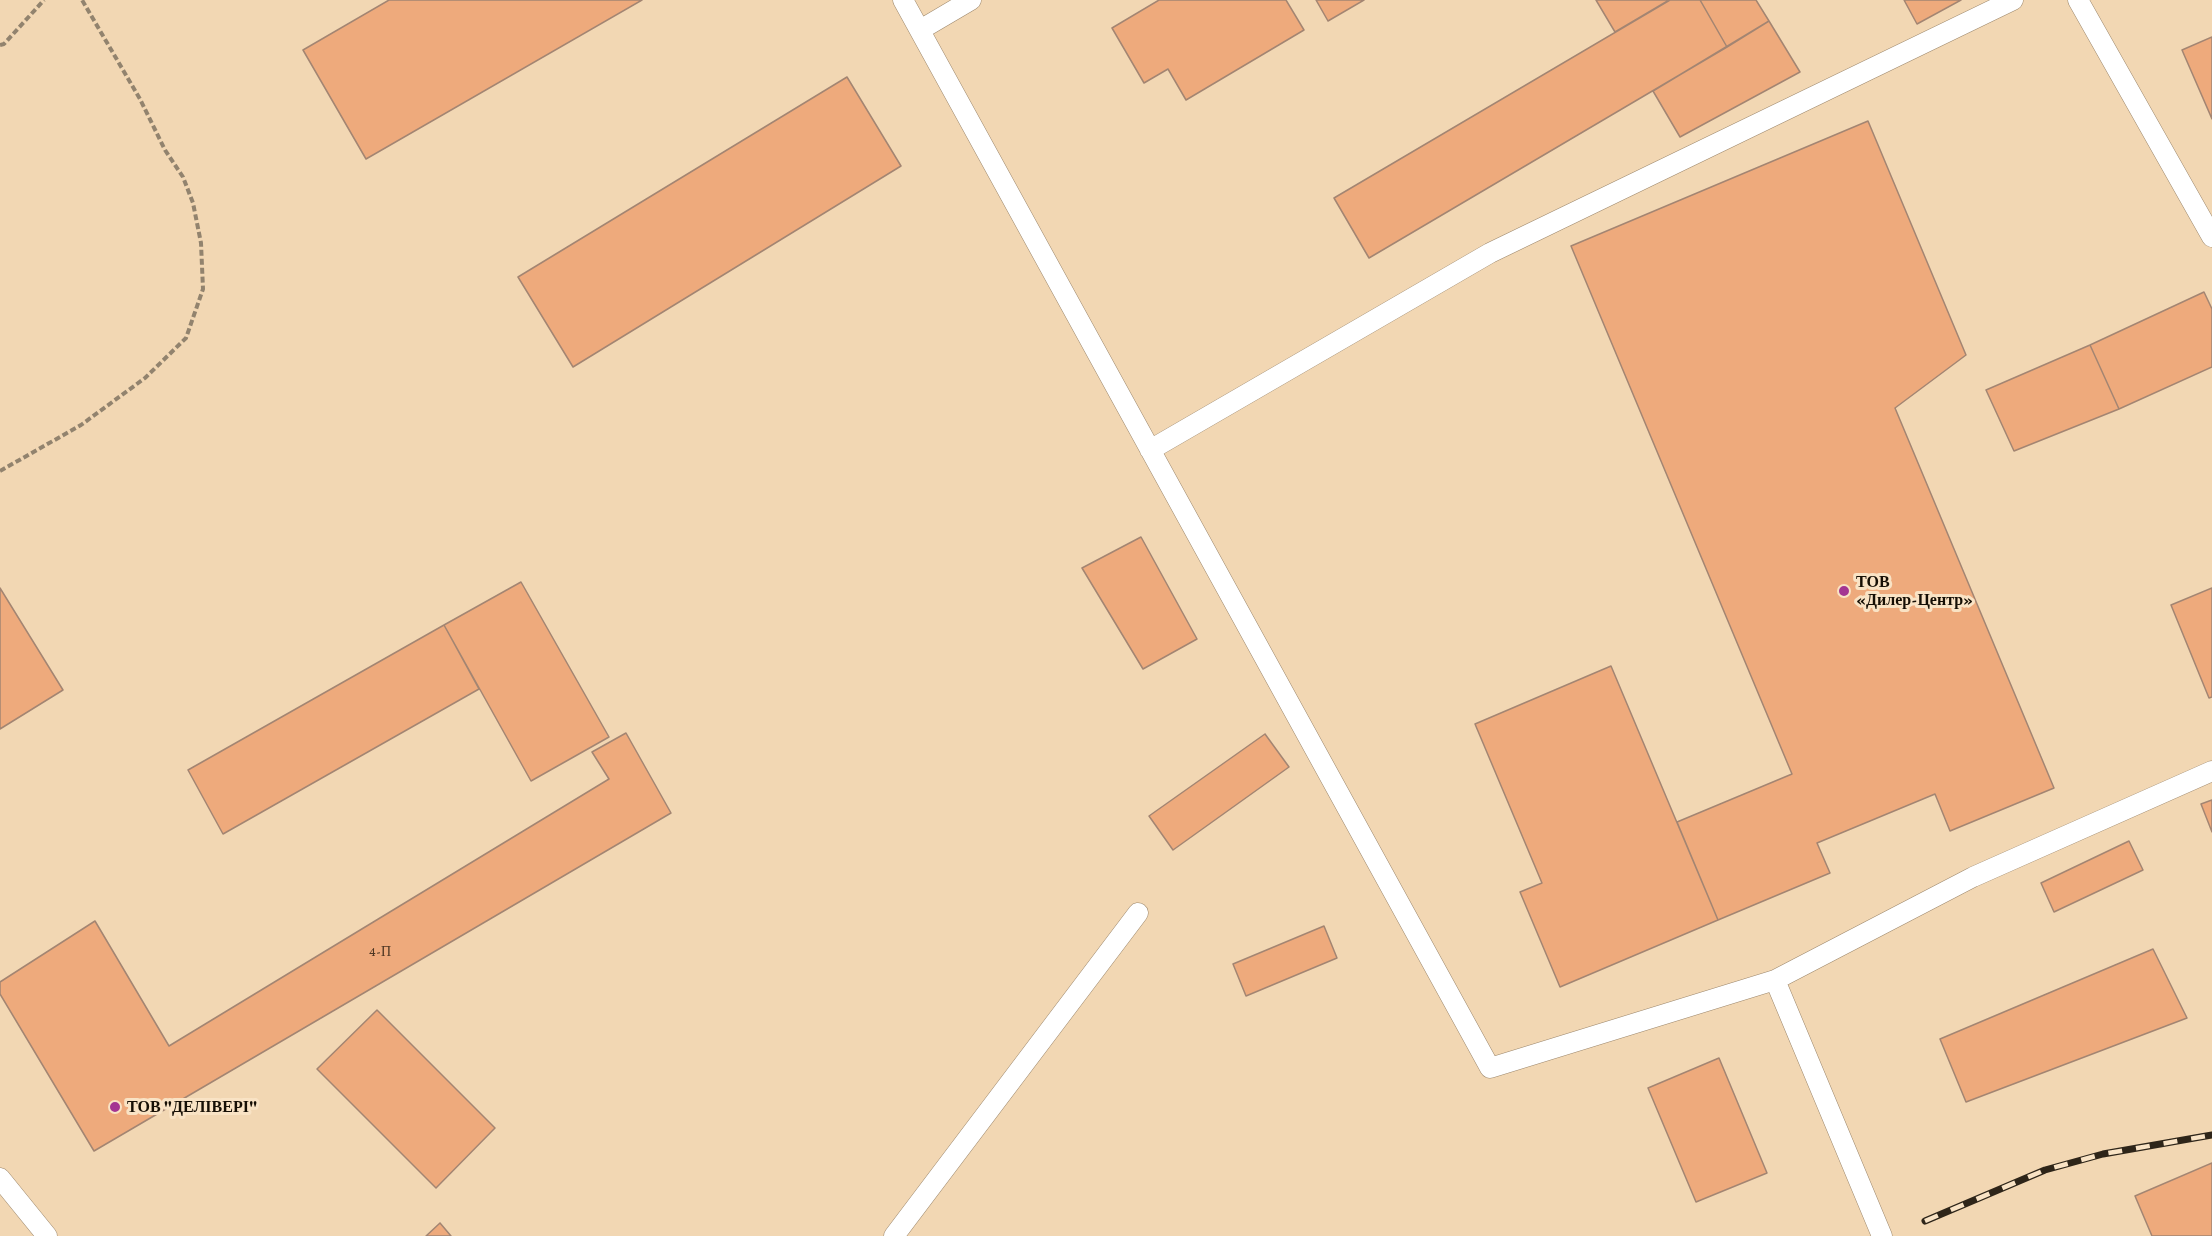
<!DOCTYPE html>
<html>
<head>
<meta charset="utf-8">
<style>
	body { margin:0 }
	canvas { display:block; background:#f9e3c5 }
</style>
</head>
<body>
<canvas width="2212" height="1236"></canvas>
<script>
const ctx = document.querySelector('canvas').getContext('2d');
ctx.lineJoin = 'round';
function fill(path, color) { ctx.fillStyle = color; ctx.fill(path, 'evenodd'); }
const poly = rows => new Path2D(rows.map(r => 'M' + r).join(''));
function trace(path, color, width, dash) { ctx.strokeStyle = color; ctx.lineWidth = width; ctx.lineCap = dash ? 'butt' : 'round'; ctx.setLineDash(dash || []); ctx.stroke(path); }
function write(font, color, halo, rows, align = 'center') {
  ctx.font = font + ' "Crimson Pro",serif'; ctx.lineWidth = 6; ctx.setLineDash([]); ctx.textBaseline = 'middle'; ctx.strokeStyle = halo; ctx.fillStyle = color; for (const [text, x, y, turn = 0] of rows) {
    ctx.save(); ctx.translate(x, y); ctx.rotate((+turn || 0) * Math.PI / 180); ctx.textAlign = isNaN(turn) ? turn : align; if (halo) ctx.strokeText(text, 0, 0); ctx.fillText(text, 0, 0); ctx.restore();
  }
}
fill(poly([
	[0,0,2212,0,2212,1236,0,1236]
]), '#f2d7b3');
const building = poly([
	[389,0,642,0,366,159,303,50,389,0],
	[1159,0,1286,0,1304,30,1186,100,1168,69,1144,83,1112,28,1159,0],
	[1316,0,1364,0,1328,21,1316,0],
	[1596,0,1669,0,1615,32,1596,0],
	[1670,0,1700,0,1727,47,1369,258,1334,198,1670,0],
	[1700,0,1756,0,1769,21,1727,47,1700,0],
	[1904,0,1961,0,1917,24,1904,0],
	[1769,21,1800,72,1680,137,1653,91,1769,21],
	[2212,37,2212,119,2182,50,2212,37],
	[847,77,901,166,573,367,518,277,847,77],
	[1868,121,1966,355,1895,408,2054,788,1950,831,1935,794,1817,843,1830,873,1718,920,1677,822,1792,774,1571,246,1868,121],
	[2204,292,2212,309,2212,367,2119,409,2090,345,2204,292],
	[2090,345,2119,409,2014,451,1986,390,2090,345],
	[1141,537,1197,639,1143,669,1082,568,1141,537],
	[521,582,609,737,531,781,444,625,521,582],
	[0,588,63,690,0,729,0,588],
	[2212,588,2212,697,2209,698,2171,605,2212,588],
	[444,625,479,689,223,834,188,770,444,625],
	[1611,666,1718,920,1560,987,1520,892,1542,883,1475,724,1611,666],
	[626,733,671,813,94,1151,0,994,0,982,95,921,169,1046,609,779,592,752,626,733],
	[1265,734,1289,767,1173,850,1149,816,1265,734],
	[2212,800,2212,832,2201,804,2212,800],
	[2129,841,2143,870,2054,912,2041,883,2129,841],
	[1324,926,1337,958,1246,996,1233,964,1324,926],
	[2153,949,2187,1018,1966,1102,1940,1039,2153,949],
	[377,1010,495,1128,436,1188,317,1069,377,1010],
	[1719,1058,1767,1173,1696,1202,1648,1088,1719,1058],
	[2212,1163,2212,1236,2152,1236,2135,1196,2212,1163],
	[440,1223,451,1236,426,1236,440,1223]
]);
fill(building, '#eeaa7c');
trace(building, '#a38572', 1.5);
const service = poly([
	[903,0,1490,1068,1775,980],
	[2078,0,2212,237],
	[920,30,971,0],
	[1150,450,1490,253,2013,0],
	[0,1178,47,1236],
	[894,1236,1138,913],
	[1882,1236,1775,980,1973,877,2212,771]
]);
trace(service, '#9d886d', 21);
trace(poly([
	[0,45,4,44,44,0],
	[0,471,81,425,145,378,186,338,203,289,201,243,193,203,183,177,165,150,140,99,82,0]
]), '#92836e', 4, [6, 3]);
trace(service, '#fff', 20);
const rail = poly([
	[1925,1221,2045,1170,2103,1154,2212,1135]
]);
trace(rail, '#2e2519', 7);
trace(rail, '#f9e3c5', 4.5, [14]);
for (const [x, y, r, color] of [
	[1844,591,6,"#a43592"],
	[115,1107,6,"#a43592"]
]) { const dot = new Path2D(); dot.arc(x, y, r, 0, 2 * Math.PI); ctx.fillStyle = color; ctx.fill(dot); trace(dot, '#f9e3c5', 2); }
write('14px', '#4c3623', null, [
	["4-П",380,952]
]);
write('bold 16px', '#160f05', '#f9e3c5', [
	["ТОВ",1856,582],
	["«Дилер-Центр»",1856,600],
	["ТОВ \"ДЕЛІВЕРІ\"",127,1107]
], 'left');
</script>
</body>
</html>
